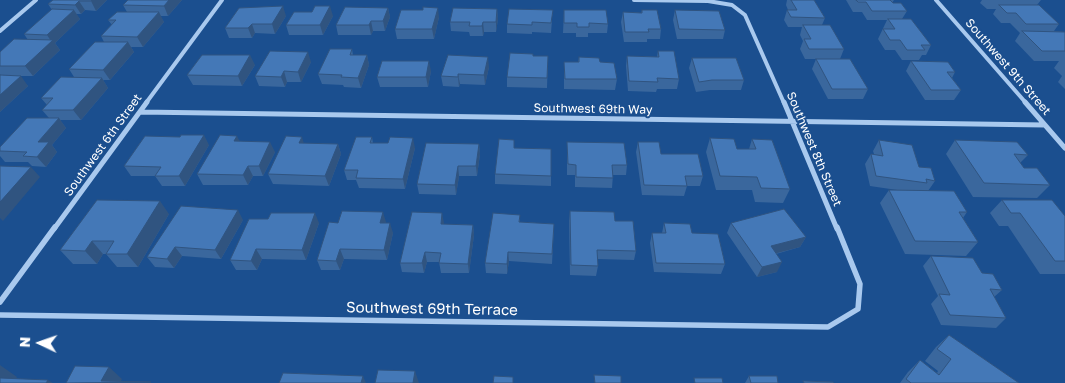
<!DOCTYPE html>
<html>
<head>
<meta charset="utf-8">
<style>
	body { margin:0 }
	#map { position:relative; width:1065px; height:383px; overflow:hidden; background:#1b4f8f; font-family:"Golos Text",sans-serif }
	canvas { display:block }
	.north { position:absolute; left:15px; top:318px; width:50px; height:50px; -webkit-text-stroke:4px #1b4f8f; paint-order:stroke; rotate:273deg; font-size:14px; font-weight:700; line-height:20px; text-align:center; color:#fff }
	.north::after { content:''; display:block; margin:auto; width:18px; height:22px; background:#fff; clip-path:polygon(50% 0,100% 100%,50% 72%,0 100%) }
</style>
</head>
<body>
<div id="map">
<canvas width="1065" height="383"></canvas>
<div class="north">N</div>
</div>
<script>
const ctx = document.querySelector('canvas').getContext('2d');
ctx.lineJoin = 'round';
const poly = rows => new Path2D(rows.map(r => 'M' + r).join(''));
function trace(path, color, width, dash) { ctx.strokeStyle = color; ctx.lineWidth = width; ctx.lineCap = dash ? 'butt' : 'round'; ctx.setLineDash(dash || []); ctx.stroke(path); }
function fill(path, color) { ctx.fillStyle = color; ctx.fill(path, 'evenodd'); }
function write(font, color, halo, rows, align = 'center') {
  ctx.font = font + ' "Golos Text",sans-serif'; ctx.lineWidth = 4; ctx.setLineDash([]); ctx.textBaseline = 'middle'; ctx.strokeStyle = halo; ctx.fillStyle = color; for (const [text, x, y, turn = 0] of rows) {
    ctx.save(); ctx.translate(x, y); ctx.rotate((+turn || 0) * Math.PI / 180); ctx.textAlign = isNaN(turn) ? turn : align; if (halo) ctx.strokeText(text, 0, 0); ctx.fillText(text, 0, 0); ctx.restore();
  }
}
trace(poly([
	[634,0,708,1,732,5,745,15,784,103],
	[936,0,1026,103],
	[0,31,36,0],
	[146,103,222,0]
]), '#a9c9ee', 4);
trace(poly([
	[784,102,837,229],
	[1025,102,1065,148],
	[140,112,1045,125],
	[54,229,147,102]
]), '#a9c9ee', 5);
trace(poly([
	[0,302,55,227],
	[0,315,828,327,858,309,860,284,837,227]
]), '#a9c9ee', 5.5);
fill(poly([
	[53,0,107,0,96,11,85,10,81,14,76,14,80,19,55,43,60,50,33,76,17,76,28,86,0,112,0,52,28,40,24,34,52,10,48,4],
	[182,0,168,16,160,16,164,22,143,47,131,47,134,52,110,80,103,80,108,88,81,120,60,120,66,128,52,145,57,152,46,167,32,166,28,162,5,162,0,156,0,147,49,118,42,110,47,105,41,98,74,77,69,69,104,42,101,36,112,25,108,20,127,12,123,5],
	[787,0,814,0,825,18,822,25,844,49,840,59,868,89,863,99,828,99,812,69,816,59,805,59,800,49,803,41,800,35,802,27,788,27,784,20,787,10,788,10,786,5],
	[846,0,894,0,892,3,907,11,902,19,931,45,926,55,922,55,919,60,902,60,895,50,885,50,878,39,887,20,867,20,862,12,853,12],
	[982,0,1041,0,1037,5,1059,24,1054,31,1065,32,1065,89,1058,82,1062,76,1054,68,1059,61,1034,61,1015,41,1020,33,1010,23,1001,23,993,14,996,9,987,9,980,3],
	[388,8,390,17,385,31,373,31,371,35,338,35,336,25],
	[497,9,498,19,496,32,484,32,483,36,470,36,469,32,451,31,450,22],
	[564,10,608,24,607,33,588,33,588,37,576,37,576,33,563,33],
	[642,10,661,29,660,39,647,39,647,42,624,42,621,22,623,12,641,13],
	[675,10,725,30,723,39,677,39,673,20],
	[286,16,275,34,255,33,252,38,229,38,225,28],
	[333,16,323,35,289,35,286,25],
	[439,17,434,39,397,39,395,29],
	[552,20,551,33,532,32,532,34,507,33,507,24],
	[352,49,353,55,367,55,369,65,361,88,344,87,343,85,322,84,318,74],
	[658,51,679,79,677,89,657,89,656,92,628,91,626,66,627,56,657,57],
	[533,56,548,56,547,88,507,87,507,77],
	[579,57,600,62,617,79,615,90,564,89,564,62,578,62],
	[692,58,744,80,741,90,710,90,696,92,689,68],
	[911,61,955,72,952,78,961,90,954,100,925,100,906,71],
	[311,62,301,82,287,82,285,87,259,86,255,76],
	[255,65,242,86,193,85,187,75],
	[489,67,485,85,460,84,459,87,443,86,441,76],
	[431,71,428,87,380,87,377,77],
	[372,137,373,143,415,148,405,189,359,188,356,180,347,180,344,170],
	[710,138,737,149,749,149,752,139,790,189,783,203,755,202,752,190,716,190,706,152],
	[879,140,919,167,935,181,928,191,967,212,963,218,978,242,966,256,905,254,880,203,889,190,897,190,870,186,865,164,871,154,874,154,873,151],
	[955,140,1028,155,1020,163,1024,168,1050,185,1037,198,973,197,946,154],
	[240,141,275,152,263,176,253,176,248,185,203,185,197,174],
	[567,142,627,165,626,175,613,175,612,188,575,187,575,175,567,175],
	[638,142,703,176,700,186,687,186,684,196,642,195,636,152],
	[304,143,338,144,341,154,329,186,273,184,268,174],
	[479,144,480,154,477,176,459,176,456,195,419,194,417,184],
	[209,145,185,186,162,186,155,176,131,176,124,166],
	[514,148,551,149,551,186,495,184,495,174],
	[1002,200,1065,216,1065,274,1040,274,1008,226,999,226,990,213],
	[570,211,615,221,636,251,634,260,597,259,598,266,596,276,570,275,569,221],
	[169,214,138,267,117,267,106,254,103,254,97,264,73,264,60,250],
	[520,215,520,222,554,224,552,264,509,261,507,274,486,273,485,263],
	[243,220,221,259,182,256,174,268,155,267,147,257],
	[386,222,386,223,393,233,387,260,344,259,340,270,321,270,317,260,338,223],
	[319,223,306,260,262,259,257,270,236,270,230,260],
	[444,223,444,224,473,225,474,235,469,273,441,273,439,262,427,262,424,273,402,272,400,263],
	[664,223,692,233,725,264,721,274,654,272,650,243,652,233,662,233],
	[731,223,806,237,800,247,776,254,777,272,757,277,727,233],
	[931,256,982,273,1002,290,994,297,1006,318,996,328,941,325,931,304,938,296,923,266],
	[949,335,1019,383,900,383,908,372,920,360,937,373,938,371,925,361,936,347],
	[749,376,778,383,745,383]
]), '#3a679d');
fill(poly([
	[92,0,107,0,96,11,91,1],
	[169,0,182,0,168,16,164,6],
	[79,1,85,10,81,14,75,5],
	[283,6,286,16,275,34,272,24],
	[330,6,333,16,323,35,320,25],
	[388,8,390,17,385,31,383,21],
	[438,8,439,17,434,39,432,29],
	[497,9,498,19,496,32,496,22],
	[74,10,80,19,55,43,60,50,33,76,25,66,51,41,47,35],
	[159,12,164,22,143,47,137,37],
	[371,21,373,31,371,35,369,25],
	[483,22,484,32,483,36,482,26],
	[252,24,255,33,252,38,248,28],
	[128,42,134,52,110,80,103,70],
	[308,52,311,62,301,82,298,72],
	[250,55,255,65,242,86,238,76],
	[367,55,369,65,361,88,358,78],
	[488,57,489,67,485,85,484,75],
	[429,61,431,71,428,87,426,77],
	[284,71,287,82,285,87,281,77],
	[458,74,460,84,459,87,458,77],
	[21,76,28,86,0,112,0,95],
	[102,78,108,88,81,120,73,110],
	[59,118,66,128,52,145,57,152,46,167,37,157,38,142],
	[204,135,209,145,185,186,179,176],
	[237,136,242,146,234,141],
	[302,137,305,147,299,143],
	[413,138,415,148,405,189,403,179],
	[270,142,275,152,263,176,259,166],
	[338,144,341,154,329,186,325,176],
	[479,144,480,154,477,176,476,166],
	[248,166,253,176,248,185,243,175],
	[458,166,459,176,456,195,455,185],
	[31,167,40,177,3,221,0,218,0,202],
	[160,201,169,214,138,267,127,254],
	[238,210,243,220,221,259,215,250],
	[383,212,386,222,383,233,380,223],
	[315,213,319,223,306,260,302,250],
	[442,213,444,223,442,234,441,224],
	[390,223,393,233,387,260,384,250],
	[473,225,474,235,469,273,468,264],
	[806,237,800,247,766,256,771,246],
	[92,241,103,254,97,264,85,251],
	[175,247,182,256,174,268,167,259],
	[256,249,262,259,257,270,251,261],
	[340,249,344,259,340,270,336,261],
	[425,252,427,262,424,273,422,263],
	[508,252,509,261,507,274,507,264],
	[782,262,777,272,757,277,762,267],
	[0,365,17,377,13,383,0,383],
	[109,367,122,379,120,383,101,381],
	[415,371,419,383,413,383],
	[363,376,366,383,361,383],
	[48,380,53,383,46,383]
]), '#305480');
const building = poly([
	[53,0,92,0,91,1,79,1,75,5,48,4,53,0],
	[128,0,169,0,164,6,123,5,128,0],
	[791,0,814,0,825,18,791,17,787,10,797,10,791,0],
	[856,0,890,0,893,3,901,3,907,11,872,11,866,2,858,2,856,0],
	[999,5,1039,5,1059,24,1026,24,1016,13,1007,13,999,5],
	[283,6,272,24,252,24,248,28,225,28,239,8,283,6],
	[315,6,330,6,320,25,286,25,294,12,312,12,315,6],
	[345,7,388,8,383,21,371,21,369,25,336,25,345,7],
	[423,7,438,8,432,29,395,29,401,10,423,10,423,7],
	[453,8,497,9,496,22,483,22,482,26,469,26,470,22,450,22,453,8],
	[52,9,74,10,47,35,24,34,52,9],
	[509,9,553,10,551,23,532,22,532,25,507,24,509,9],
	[564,10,606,10,608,24,589,23,589,27,577,27,577,23,564,23,564,10],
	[642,10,657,10,661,29,648,29,649,32,625,32,623,12,642,13,642,10],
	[675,10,719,11,725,30,679,29,675,10],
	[117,12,159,12,137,37,101,36,116,20,108,20,117,12],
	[888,19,911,19,931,45,921,45,925,50,907,50,900,40,890,40,883,29,895,29,888,19],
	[803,25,830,25,844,49,809,49,804,39,811,39,803,25],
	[1022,31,1065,32,1065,51,1042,51,1022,31],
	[14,39,53,40,25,66,0,66,0,52,14,39],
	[95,42,128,42,103,70,69,69,95,42],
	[330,49,352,49,350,55,367,55,358,78,341,77,342,75,318,74,330,49],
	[270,51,308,52,298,72,284,71,281,77,255,76,270,51],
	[658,51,674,51,679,79,657,78,658,82,629,81,627,56,659,57,658,51],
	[510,53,533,54,533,56,548,56,547,78,507,77,510,53],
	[202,55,250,55,238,76,187,75,202,55],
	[448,55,488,57,484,75,458,74,458,77,441,76,448,55],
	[579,57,599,58,600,62,614,63,617,79,565,79,564,62,579,62,579,57],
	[692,58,736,58,744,80,712,80,699,82,692,58],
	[816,59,850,59,868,89,832,89,816,59],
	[382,61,429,61,426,77,377,77,382,61],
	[911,61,948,62,955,72,947,72,961,90,931,90,911,61],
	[0,75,21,76,0,95,0,75],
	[61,77,102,78,73,110,42,110,53,98,41,98,61,77],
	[27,118,59,118,38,142,49,142,37,157,23,156,27,152,0,151,0,147,27,118],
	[181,135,204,135,179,176,155,176,161,167,124,166,145,136,180,137,181,135],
	[220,135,237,136,234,141,270,142,259,166,248,166,243,175,197,174,220,135],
	[286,136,302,137,299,143,338,144,325,176,268,174,286,136],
	[356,137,372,137,370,143,388,143,390,137,413,138,403,179,356,178,358,170,344,170,356,137],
	[710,138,734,139,737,149,756,149,752,139,772,140,790,189,761,188,757,177,720,176,710,138],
	[499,139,514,140,514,148,551,149,551,176,495,174,499,139],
	[879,140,912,145,919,167,931,168,935,181,926,179,927,183,876,176,871,154,883,156,879,140],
	[955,140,1017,142,1028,155,1014,154,1024,168,1037,168,1050,185,984,183,955,140],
	[567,142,624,143,627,165,612,165,613,178,576,177,576,165,568,164,567,142],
	[638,142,659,142,661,154,698,154,703,176,685,176,687,186,644,185,638,142],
	[426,143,479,144,476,166,458,166,455,185,417,184,426,143],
	[0,166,31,167,0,202,0,166],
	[889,190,954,191,967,212,959,212,978,242,915,241,889,190],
	[97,200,160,201,127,254,106,254,114,241,92,241,85,251,60,250,97,200],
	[1002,200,1052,200,1065,216,1065,261,1055,261,1020,213,1011,213,1002,200],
	[181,206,238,210,215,250,175,247,167,259,147,257,181,206],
	[784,209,806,237,771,246,782,262,762,267,731,223,784,209],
	[342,211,383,212,380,223,390,223,384,250,340,249,336,261,317,260,329,222,338,223,342,211],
	[570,211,614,212,615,221,633,221,636,251,597,250,598,266,571,265,570,211],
	[412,212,442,213,441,224,473,225,468,264,439,263,441,253,425,252,422,263,400,263,412,212],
	[271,213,315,213,302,250,256,249,251,261,230,260,249,219,268,219,271,213],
	[493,213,520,215,519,222,554,224,552,254,508,252,507,264,485,263,493,213],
	[664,223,690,224,692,233,718,234,725,264,656,263,652,233,666,233,664,223],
	[931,256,973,258,982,273,993,274,1002,290,990,289,1006,318,950,315,939,294,950,295,931,256],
	[949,335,1019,383,911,383,906,379,920,360,939,375,951,359,937,349,949,335],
	[75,366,109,367,101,381,151,382,66,383,75,366],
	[378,370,415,371,413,383,375,383,378,370],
	[283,373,363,376,361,383,279,383,283,373],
	[594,375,621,376,621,383,595,383,594,375],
	[494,376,513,377,513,383,493,383,494,376],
	[749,376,777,376,778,383,751,383,749,376],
	[0,378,48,380,46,383,0,383,0,378],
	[694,378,722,378,723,383,695,383,694,378],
	[803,381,833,382,834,383,804,383,803,381]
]);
fill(building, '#4478b7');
trace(building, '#305480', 1);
write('12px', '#fff', '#1b4f8f', [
	["Southwest 9th Street",1008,67,49],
	["Southwest 69th Way",593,109,1],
	["Southwest 6th Street",103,145,-54],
	["Southwest 8th Street",814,149,67]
]);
write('15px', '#fff', '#1b4f8f', [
	["Southwest 69th Terrace",432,309,1]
]);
</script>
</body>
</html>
